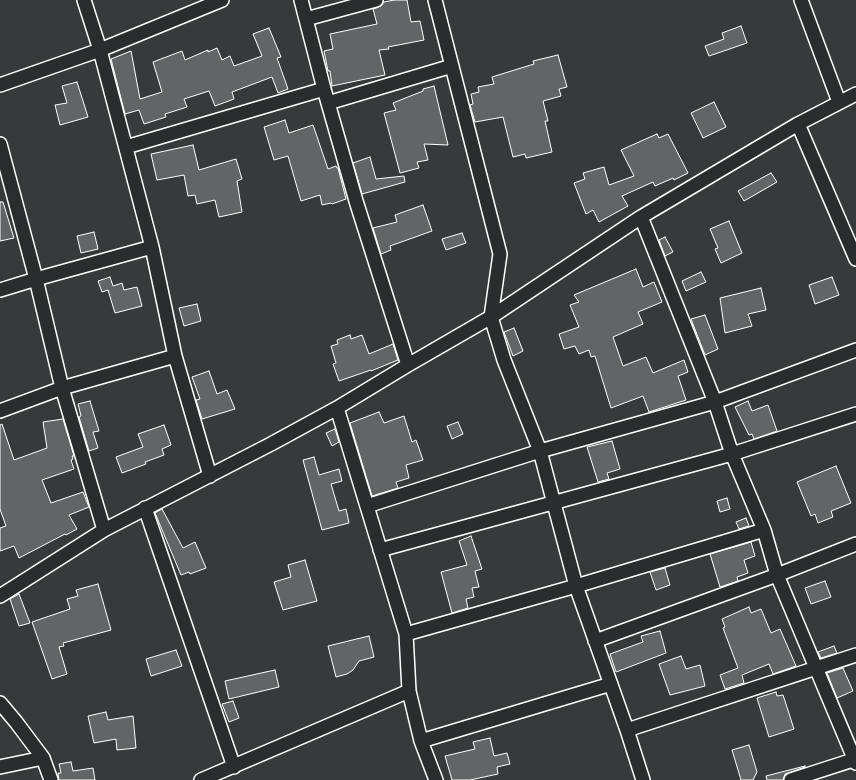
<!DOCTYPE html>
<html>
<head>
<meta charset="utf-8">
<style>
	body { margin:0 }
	canvas { display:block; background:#373a3b }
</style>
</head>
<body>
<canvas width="856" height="780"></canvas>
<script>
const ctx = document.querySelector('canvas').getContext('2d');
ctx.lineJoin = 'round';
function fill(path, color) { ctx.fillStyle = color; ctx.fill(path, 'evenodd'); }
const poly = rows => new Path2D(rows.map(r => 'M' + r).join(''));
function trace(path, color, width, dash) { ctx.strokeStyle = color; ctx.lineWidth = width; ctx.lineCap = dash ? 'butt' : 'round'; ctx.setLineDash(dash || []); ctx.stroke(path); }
const building = poly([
	[394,0,407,0,411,22,420,21,424,40,388,47,389,49,379,50,385,75,332,86,330,71,328,71,324,51,333,49,330,34,377,24,373,9,381,6,384,2,394,0],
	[741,26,747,43,709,56,705,46,724,39,722,33,741,26],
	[269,28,281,57,277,58,288,89,278,93,272,77,232,92,234,99,215,106,209,91,184,99,187,107,165,114,166,117,144,124,139,110,125,114,111,59,131,51,140,99,162,92,153,62,182,51,185,60,208,50,208,52,217,48,222,60,230,56,234,66,262,56,253,34,269,28],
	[558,55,567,87,559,89,561,96,543,101,548,121,545,121,552,152,526,158,525,154,513,157,503,117,475,122,470,105,473,104,471,94,479,92,478,87,494,84,492,77,534,64,533,61,558,55],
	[77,82,88,117,60,125,55,105,67,103,62,86,77,82],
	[434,86,448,145,424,144,428,160,417,162,419,168,400,173,384,113,396,110,393,103,423,91,423,89,434,86],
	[714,102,726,127,703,138,691,113,714,102],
	[285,120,289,133,313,125,328,169,336,166,337,168,338,168,346,199,332,204,331,203,322,205,320,195,301,201,288,156,274,160,264,127,285,120],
	[657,134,659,138,668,134,688,173,674,180,673,178,655,186,653,182,622,196,628,206,599,222,593,210,586,214,574,183,585,179,583,173,604,167,609,185,634,176,621,150,657,134],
	[193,145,199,170,236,159,242,179,237,181,242,212,219,217,215,200,197,204,195,195,188,196,184,175,157,180,151,154,193,145],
	[370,157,376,179,404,176,405,182,362,194,353,163,370,157],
	[771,173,777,182,744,201,738,191,771,173],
	[0,202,3,202,14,238,0,241,0,202],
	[423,205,432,231,390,246,391,250,381,254,373,228,397,222,395,215,423,205],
	[729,221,742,253,721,263,715,249,718,248,710,229,729,221],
	[94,232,98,249,81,253,77,236,94,232],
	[462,233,466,243,446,250,442,239,462,233],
	[665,237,673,252,665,256,659,240,665,237],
	[636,269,643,287,654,282,662,302,638,312,643,324,613,337,623,366,646,357,653,373,684,360,688,372,678,376,686,400,649,412,643,396,611,408,595,356,591,357,589,350,579,354,575,346,564,349,559,334,579,327,570,305,579,302,574,295,636,269],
	[701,272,706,282,686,291,682,281,701,272],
	[110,277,113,286,122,283,124,290,137,287,142,306,115,313,108,290,102,292,98,281,110,277],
	[832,277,839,295,815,304,809,285,832,277],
	[761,288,766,310,748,314,752,326,725,333,720,298,761,288],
	[197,304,201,321,184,326,179,308,197,304],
	[705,315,718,349,705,355,691,319,705,315],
	[514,328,523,351,513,356,504,332,514,328],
	[350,335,351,339,362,335,369,354,393,344,398,360,371,371,371,370,339,381,333,364,336,363,331,346,338,344,337,340,350,335],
	[209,371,217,394,227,390,235,409,202,419,196,400,200,399,192,377,209,371],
	[90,401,99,431,93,432,98,448,89,451,79,417,81,416,78,404,90,401],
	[748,401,752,411,768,405,777,431,754,439,752,434,749,435,735,407,748,401],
	[379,412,384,423,404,416,412,442,416,440,423,460,406,465,409,478,396,482,398,488,372,496,350,423,379,412],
	[63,419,74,456,72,456,73,459,71,460,74,469,42,480,51,503,83,492,89,507,69,515,77,529,66,535,65,534,19,558,14,546,0,551,0,528,6,526,0,509,0,425,2,424,14,460,47,448,43,422,63,419],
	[458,422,463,434,452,439,447,426,458,422],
	[164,425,171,445,162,449,164,455,145,462,146,464,122,473,116,457,143,447,138,434,164,425],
	[335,429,339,442,332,446,326,433,335,429],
	[612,441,620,469,607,473,609,479,598,482,587,447,612,441],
	[314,457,319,475,339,469,342,481,331,484,339,511,346,509,349,523,322,530,303,460,314,457],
	[836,466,851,503,831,511,833,517,818,523,815,514,811,516,797,482,836,466],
	[727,498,730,509,720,512,717,501,727,498],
	[162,509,183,548,195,542,206,568,190,574,189,572,181,575,155,513,162,509],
	[746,518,749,526,739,529,736,522,746,518],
	[471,536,482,569,475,571,479,587,472,588,474,597,466,599,468,608,452,613,441,572,467,565,459,541,471,536],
	[751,542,755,556,744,560,748,573,737,577,738,581,720,587,710,554,751,542],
	[305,560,317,601,283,610,274,582,291,577,288,565,305,560],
	[665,568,670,585,656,590,650,572,665,568],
	[825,581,831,597,811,604,805,588,825,581],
	[98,584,111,630,63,643,64,646,59,647,67,674,52,679,32,622,70,609,67,599,78,596,76,590,98,584],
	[19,594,30,623,19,626,10,599,19,594],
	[749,607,751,613,761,609,771,633,780,629,796,666,773,674,769,664,742,675,744,683,725,689,720,675,738,668,723,628,725,627,722,619,749,607],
	[660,631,666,653,616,672,610,654,643,642,641,636,660,631],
	[369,636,374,657,359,661,353,670,347,674,336,677,328,646,369,636],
	[834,646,837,653,821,658,818,652,834,646],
	[176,650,182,666,151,676,146,659,176,650],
	[681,656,686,669,700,665,705,686,670,695,659,664,681,656],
	[843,668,853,691,837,698,827,673,843,668],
	[275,670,279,687,229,699,225,681,275,670],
	[776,692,777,696,783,695,794,729,769,737,757,698,776,692],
	[233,701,239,718,229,722,222,704,233,701],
	[106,712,108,720,133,716,136,748,117,750,116,739,94,743,88,716,106,712],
	[490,738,494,756,507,753,510,764,497,767,498,774,470,780,452,780,445,756,475,749,473,742,490,738],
	[749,745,757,772,753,780,741,780,732,750,749,745],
	[71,762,73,771,93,768,95,780,59,780,58,773,61,773,59,764,71,762],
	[805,766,805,767,785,774,783,780,767,780,766,776,805,766]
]);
fill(building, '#636465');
trace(building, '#fff', 1);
const street = poly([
	[84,0,100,50,152,247,175,356,210,476],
	[301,0,324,89,356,201,408,365],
	[435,0,500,254,491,317,504,360,540,451,576,586,627,730,643,780],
	[801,0,839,102],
	[306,19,376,0],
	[0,85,100,50,222,0],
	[328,103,452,66],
	[798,124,856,259],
	[0,144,36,279,62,388,104,530],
	[126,147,324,89],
	[641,217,715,402,732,454,764,530,777,575,856,763],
	[0,290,36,279,152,247],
	[337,408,406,634,409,691,421,741,436,780],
	[0,411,62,388,175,356],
	[367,506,540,451,715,402,856,350],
	[145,508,234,767],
	[380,550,732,454,856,414],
	[0,596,104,530,271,444,337,408,408,365,491,317,641,217,798,124,856,94],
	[406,634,576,586,764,530],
	[595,641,777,575,856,544],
	[0,703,16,722,43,758,51,780],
	[627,730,856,655],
	[421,741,611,684],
	[0,767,43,758],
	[201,780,409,691],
	[791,780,856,759]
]);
trace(street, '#fff', 16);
trace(street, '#2a2d2e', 13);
</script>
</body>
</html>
